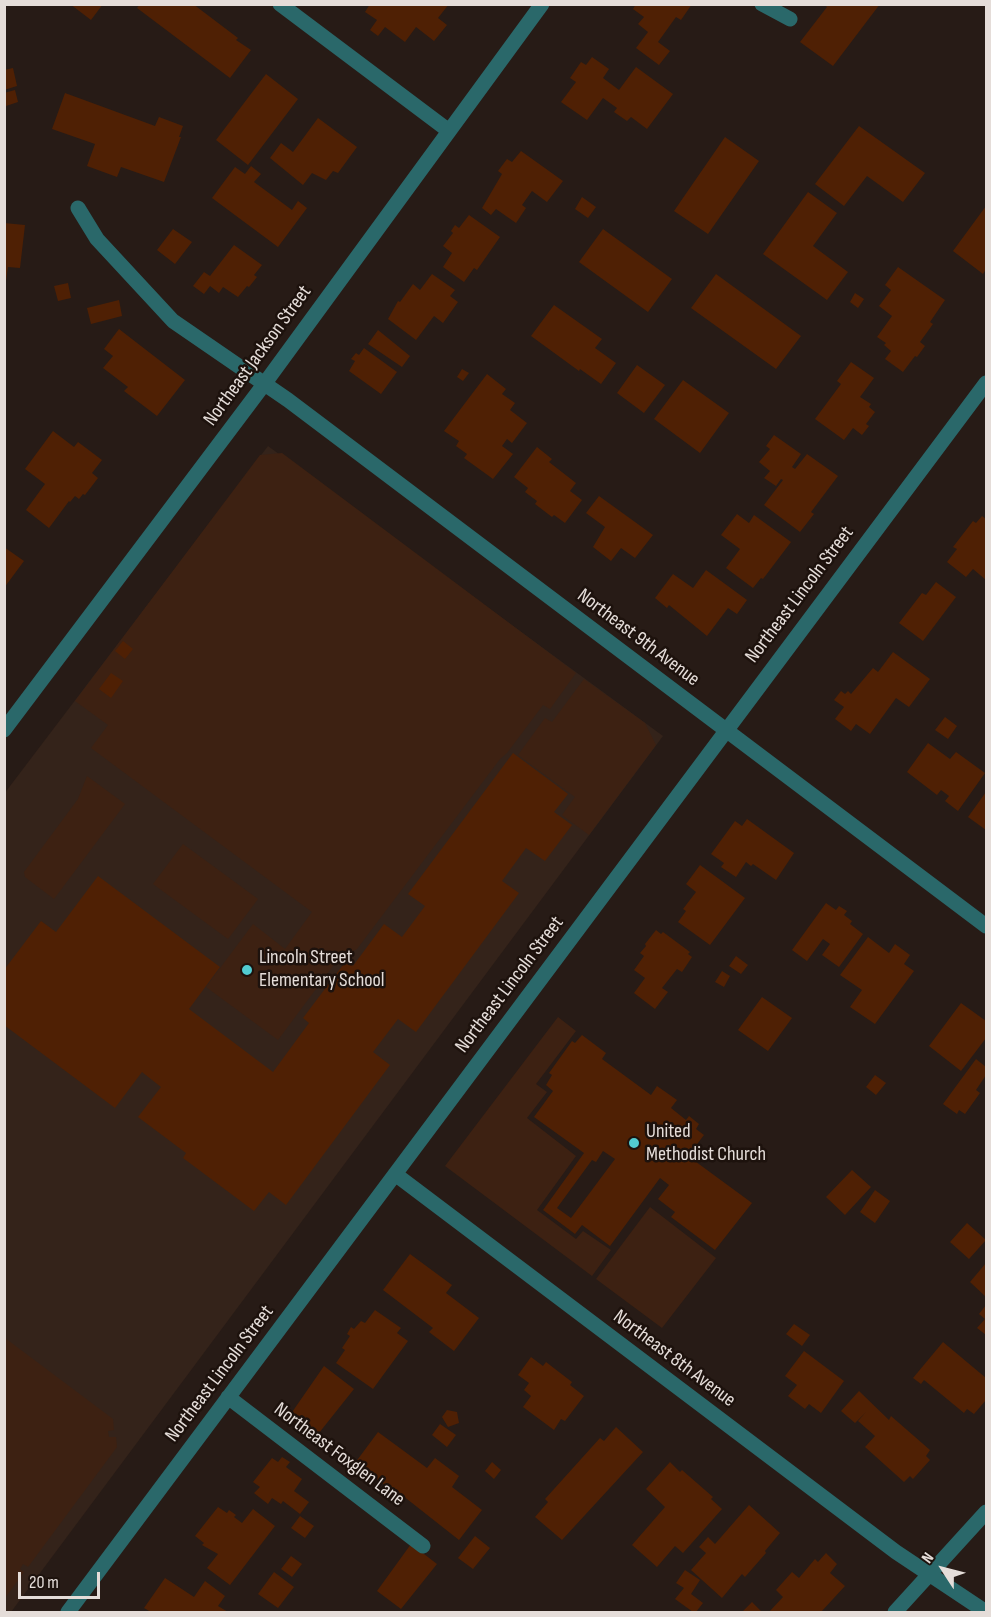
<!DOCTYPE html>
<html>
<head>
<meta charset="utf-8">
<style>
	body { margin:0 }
	#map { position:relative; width:991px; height:1617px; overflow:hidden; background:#271b16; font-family:"Sofia Sans Condensed",sans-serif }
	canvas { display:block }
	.frame { position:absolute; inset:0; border:6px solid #e5ddd9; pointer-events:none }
	.north { position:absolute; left:913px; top:1539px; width:60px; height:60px; -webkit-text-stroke:4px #1d120d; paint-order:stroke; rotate:306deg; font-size:16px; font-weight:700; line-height:24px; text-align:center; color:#e5ddd9 }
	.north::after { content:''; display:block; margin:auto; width:21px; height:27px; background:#e5ddd9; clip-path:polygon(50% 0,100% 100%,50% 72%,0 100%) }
	.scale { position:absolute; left:18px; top:1572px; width:82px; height:27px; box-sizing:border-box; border:3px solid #e5ddd9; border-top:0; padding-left:8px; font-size:18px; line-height:21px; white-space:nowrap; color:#e5ddd9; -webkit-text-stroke:4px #1d120d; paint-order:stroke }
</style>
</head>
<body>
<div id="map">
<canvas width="991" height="1617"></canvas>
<div class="frame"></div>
<div class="north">N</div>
<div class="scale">20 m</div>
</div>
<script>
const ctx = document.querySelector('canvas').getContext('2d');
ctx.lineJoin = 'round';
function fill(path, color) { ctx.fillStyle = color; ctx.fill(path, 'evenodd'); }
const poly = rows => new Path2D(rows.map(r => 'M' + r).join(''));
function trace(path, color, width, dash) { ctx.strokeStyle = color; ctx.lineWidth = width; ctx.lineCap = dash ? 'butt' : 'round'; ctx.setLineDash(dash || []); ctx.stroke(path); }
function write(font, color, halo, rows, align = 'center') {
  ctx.font = font + ' "Sofia Sans Condensed",sans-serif'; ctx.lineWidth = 5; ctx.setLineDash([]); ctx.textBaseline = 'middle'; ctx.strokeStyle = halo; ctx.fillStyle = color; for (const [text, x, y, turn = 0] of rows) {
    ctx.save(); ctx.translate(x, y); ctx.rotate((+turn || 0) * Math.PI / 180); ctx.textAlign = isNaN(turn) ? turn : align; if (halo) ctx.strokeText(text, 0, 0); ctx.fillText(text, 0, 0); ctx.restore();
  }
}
fill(poly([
	[268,446,663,736,11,1612,4,1612,4,794]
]), '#34231a');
fill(poly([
	[282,453,576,673,550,709,543,705,507,753,500,759,357,949,339,958,278,1040,206,987,253,924,285,949,312,912,91,748,108,725,75,701,260,455],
	[584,679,645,723,656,745,589,835,562,815,575,797,518,755,545,718,552,722],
	[87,776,125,804,54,899,25,877,24,872,78,799],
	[183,844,258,899,228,939,153,884],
	[558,1017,576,1031,536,1084,547,1092,527,1118,576,1156,537,1210,576,1239,583,1231,611,1250,592,1276,445,1166],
	[650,1207,716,1258,662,1328,596,1279],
	[5,1338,113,1419,114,1430,108,1431,109,1437,116,1437,117,1447,28,1567,23,1564,20,1569,24,1572,5,1598]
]), '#3d2112');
fill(poly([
	[70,4,103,4,91,20],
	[140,4,193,4,238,38,236,40,251,50,230,78,137,8],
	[370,4,449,4,438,18,447,25,434,41,416,27,405,42,385,27,378,36,370,30,377,20,365,12],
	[636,4,692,4,681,20,676,17,658,42,670,51,659,65,636,48,648,32,638,24,644,17,633,9],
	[824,4,880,4,833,66,800,42,827,7],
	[592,57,609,69,603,78,619,90,636,67,673,94,647,129,631,117,627,121,614,112,617,108,603,98,587,120,561,102,576,82,570,78,581,62,586,65],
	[13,68,17,86,4,90,4,70],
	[266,74,298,99,248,165,216,140],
	[15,90,18,102,6,106,4,93],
	[65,93,155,126,159,117,183,126,179,137,181,137,164,182,121,167,117,177,87,166,95,144,52,129],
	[318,118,357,147,338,173,333,171,326,180,312,173,303,185,270,158,281,143,293,152],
	[859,126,925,173,903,202,867,176,844,206,815,184],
	[725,137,759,161,708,234,674,211],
	[521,151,563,181,547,202,532,191,522,205,526,208,516,223,496,209,491,215,482,208,502,174,498,171,507,159,512,162],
	[251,166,261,174,254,182,292,210,298,201,307,208,278,247,212,198,235,167,245,174],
	[808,192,837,213,813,246,848,272,827,300,763,254],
	[582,197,596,207,588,218,575,209],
	[986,206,986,269,983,274,953,251],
	[469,215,500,237,477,270,474,268,464,282,443,267,452,253,443,246,453,233,451,231,455,225,459,228],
	[4,223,25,225,20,268,8,267,6,281],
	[173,229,192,242,175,264,157,250],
	[603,229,672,279,648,312,579,262],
	[234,245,262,265,254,275,257,277,249,287,247,286,238,297,223,287,219,293,210,286,204,294,193,286,204,272,210,276],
	[898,267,945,300,930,322,933,324,920,342,925,346,917,357,915,356,903,372,885,359,891,351,884,345,886,343,877,337,892,316,879,306,891,290,885,285],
	[432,274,455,290,450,296,458,302,443,323,434,316,416,340,388,319,398,301,400,302,413,284,420,290],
	[716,274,801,336,776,369,691,308],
	[68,283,71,298,58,301,54,286],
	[855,293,864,299,858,308,850,302],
	[119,300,122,316,91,324,87,308],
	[554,305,602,339,595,348,616,363,601,384,580,369,579,371,531,336],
	[119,329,185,380,157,416,124,391,128,387,103,368,113,356,104,349],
	[378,330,410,356,402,367,368,344],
	[364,348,397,372,381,394,349,371,355,361,351,359,356,353,359,355],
	[851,362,874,378,860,397,871,404,869,407,875,412,866,424,869,426,862,435,853,428,844,440,815,419,841,384,837,381],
	[637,365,665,385,644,413,617,393],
	[462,369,469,373,463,381,457,377],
	[487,374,506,389,502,394,515,403,510,410,527,423,512,443,507,439,502,446,513,454,493,479,464,458,467,454,456,446,459,441,444,431],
	[683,380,729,413,700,453,654,419],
	[53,431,74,447,78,442,102,460,92,473,98,478,85,495,83,494,79,499,75,496,70,502,69,501,49,528,26,510,45,484,25,469],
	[774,435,801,454,792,467,795,469,807,454,838,476,811,512,814,514,800,532,764,505,783,480,781,479,776,486,764,478,770,471,759,462,770,449,766,446],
	[537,447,552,459,549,462,576,483,570,491,582,500,565,523,554,515,552,517,535,504,537,501,525,492,528,488,514,477],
	[599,496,653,535,635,558,621,548,611,561,593,547,605,527,586,513],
	[737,514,749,523,754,515,791,542,763,579,761,578,753,588,726,568,740,549,721,535],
	[982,516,986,519,986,580,973,569,966,577,947,562,957,549,953,547,973,521,976,523],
	[4,547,24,561,4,588],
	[706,570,747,600,737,614,728,608,707,636,669,605,667,608,655,598,673,574,693,588],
	[936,582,956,597,923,641,899,623,922,593,926,595],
	[123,641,133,649,125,659,115,651],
	[893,652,930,679,909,707,896,698,870,734,856,724,851,731,835,719,844,707,834,700,841,691,845,694,848,691,851,694,873,668,878,672],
	[111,673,123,681,111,698,99,689],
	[945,717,957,726,948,739,935,730],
	[928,743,950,759,956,752,985,773,958,811,945,801,949,796,941,790,937,795,907,772],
	[513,753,568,794,554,812,572,825,545,861,526,848,502,881,519,893,416,1032,398,1019,373,1052,390,1065,286,1205,269,1192,254,1211,183,1158,186,1153,138,1117,161,1087,142,1072,115,1108,4,1025,4,970,41,921,56,932,98,876,220,967,189,1009,273,1072,309,1023,303,1018,346,961,353,966,384,924,402,937,425,906,408,894],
	[986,792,986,830,968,817],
	[747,819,794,853,776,880,753,864,751,866,746,862,736,877,721,867,724,863,711,854,735,821,742,826],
	[700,865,745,898,710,945,678,922,686,911,683,909,696,892,686,884],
	[826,903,836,910,839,906,847,911,844,915,852,921,850,924,863,934,839,967,822,955,830,944,823,939,807,961,792,950],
	[656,930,661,934,663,932,690,952,688,954,692,957,682,972,677,969,662,988,668,992,655,1009,634,993,645,978,634,970,644,956,640,953,646,946,645,944],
	[868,937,889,953,895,944,910,955,904,964,914,971,875,1024,850,1007,862,990,840,975],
	[736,956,748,965,741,974,729,966],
	[722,971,730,976,724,987,715,982],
	[762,997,792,1018,768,1051,738,1030],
	[961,1003,986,1021,986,1038,961,1071,929,1046],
	[582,1035,606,1053,602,1059,651,1095,657,1086,677,1100,671,1108,686,1120,689,1116,699,1124,696,1129,704,1135,688,1156,752,1203,715,1250,671,1217,675,1212,658,1199,669,1185,660,1178,610,1246,582,1225,575,1234,543,1210,584,1153,534,1117,553,1091,546,1085,552,1075,549,1073,572,1041,575,1043],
	[603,1151,615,1159,571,1218,557,1208,592,1160,596,1162],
	[976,1059,986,1067,986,1075,976,1090,980,1093,965,1114,959,1110,957,1114,943,1104],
	[875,1075,886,1083,876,1095,866,1087],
	[852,1170,871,1187,845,1215,826,1197],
	[875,1190,890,1201,875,1223,860,1212],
	[967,1223,986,1240,969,1259,950,1242],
	[410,1254,452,1285,446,1293,479,1318,454,1351,429,1332,433,1328,383,1290],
	[986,1263,986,1297,970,1282],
	[986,1305,986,1335,977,1328,985,1319,979,1314],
	[375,1310,401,1328,397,1333,408,1341,373,1389,336,1363,345,1350,342,1348,350,1336,347,1334,351,1327,354,1329,361,1321,365,1323],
	[794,1324,810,1335,802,1346,786,1334],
	[943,1342,986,1378,986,1400,974,1414,967,1409,964,1413,924,1380,921,1384,913,1378],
	[804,1351,844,1381,821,1413,809,1404,805,1409,788,1396,797,1385,785,1376],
	[531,1357,543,1366,546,1362,572,1382,570,1385,584,1396,565,1421,561,1419,554,1430,523,1407,531,1396,524,1390,529,1383,518,1375],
	[324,1366,354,1389,315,1438,288,1418],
	[859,1391,889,1420,891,1416,930,1450,926,1456,930,1460,913,1479,910,1476,904,1482,865,1447,875,1436,858,1421,866,1412,855,1423,841,1411],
	[447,1410,457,1412,459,1423,448,1427,442,1417],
	[440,1424,456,1435,447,1447,432,1435],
	[616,1427,643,1452,562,1540,535,1517,548,1502,545,1499,600,1438,604,1441],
	[378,1432,427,1468,435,1458,459,1476,452,1487,482,1510,459,1540,393,1488,391,1490,355,1463],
	[282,1457,290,1462,286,1467,302,1479,294,1491,309,1502,300,1514,283,1501,281,1504,272,1498,268,1504,254,1493,260,1487,253,1482,272,1458,278,1462],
	[492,1462,501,1470,494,1479,485,1471],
	[670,1462,680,1472,682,1470,713,1497,711,1499,722,1509,683,1553,675,1546,657,1567,632,1545,665,1507,646,1489],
	[749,1505,780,1533,765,1551,766,1553,745,1577,742,1574,722,1598,691,1570,706,1553,699,1547,708,1537,715,1544],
	[218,1507,227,1513,229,1510,236,1515,234,1517,242,1523,253,1509,275,1526,230,1585,207,1568,218,1554,202,1545,204,1543,195,1536],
	[300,1516,314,1526,305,1538,291,1528],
	[475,1536,490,1548,473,1569,458,1558],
	[411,1544,437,1564,401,1609,377,1591],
	[826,1553,837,1564,830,1573,845,1586,821,1612,769,1612,783,1597,776,1590,792,1572,799,1578,815,1559,818,1562],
	[291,1556,302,1564,292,1577,281,1569],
	[685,1570,700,1580,691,1594,703,1603,696,1612,693,1612,675,1599,684,1588,676,1583],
	[274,1572,294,1587,278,1608,258,1594],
	[165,1578,194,1597,205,1581,225,1596,218,1606,228,1612,151,1612,144,1608],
	[752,1602,761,1611,742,1612]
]), '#4f2004');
trace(poly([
	[280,4,449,131],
	[762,4,790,19],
	[78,208,97,239,173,321,288,400,986,926],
	[4,730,265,383,542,4],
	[395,1174,896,1552,986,1612],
	[228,1397,423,1546],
	[68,1612,986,383],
	[895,1612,986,1512]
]), '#2a686a', 15);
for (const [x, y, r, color] of [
	[247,970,6,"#52ccd1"],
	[634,1143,6,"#52ccd1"]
]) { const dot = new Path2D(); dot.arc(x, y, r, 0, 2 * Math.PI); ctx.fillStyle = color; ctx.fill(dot); trace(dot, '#1d120d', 2); }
write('20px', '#e5ddd9', '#1d120d', [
	["Northeast Jackson Street",258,356,-54],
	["Northeast Lincoln Street",800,595,-53],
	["Northeast 9th Avenue",638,638,37],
	["Northeast Lincoln Street",510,985,-53],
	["Northeast 8th Avenue",674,1359,37],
	["Northeast Lincoln Street",220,1374,-53],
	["Northeast Foxglen Lane",339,1455,37]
]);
write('20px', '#e5ddd9', '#1d120d', [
	["Lincoln Street",259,958],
	["Elementary School",259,981],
	["United",646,1132],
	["Methodist Church",646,1155]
], 'left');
</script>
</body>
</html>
